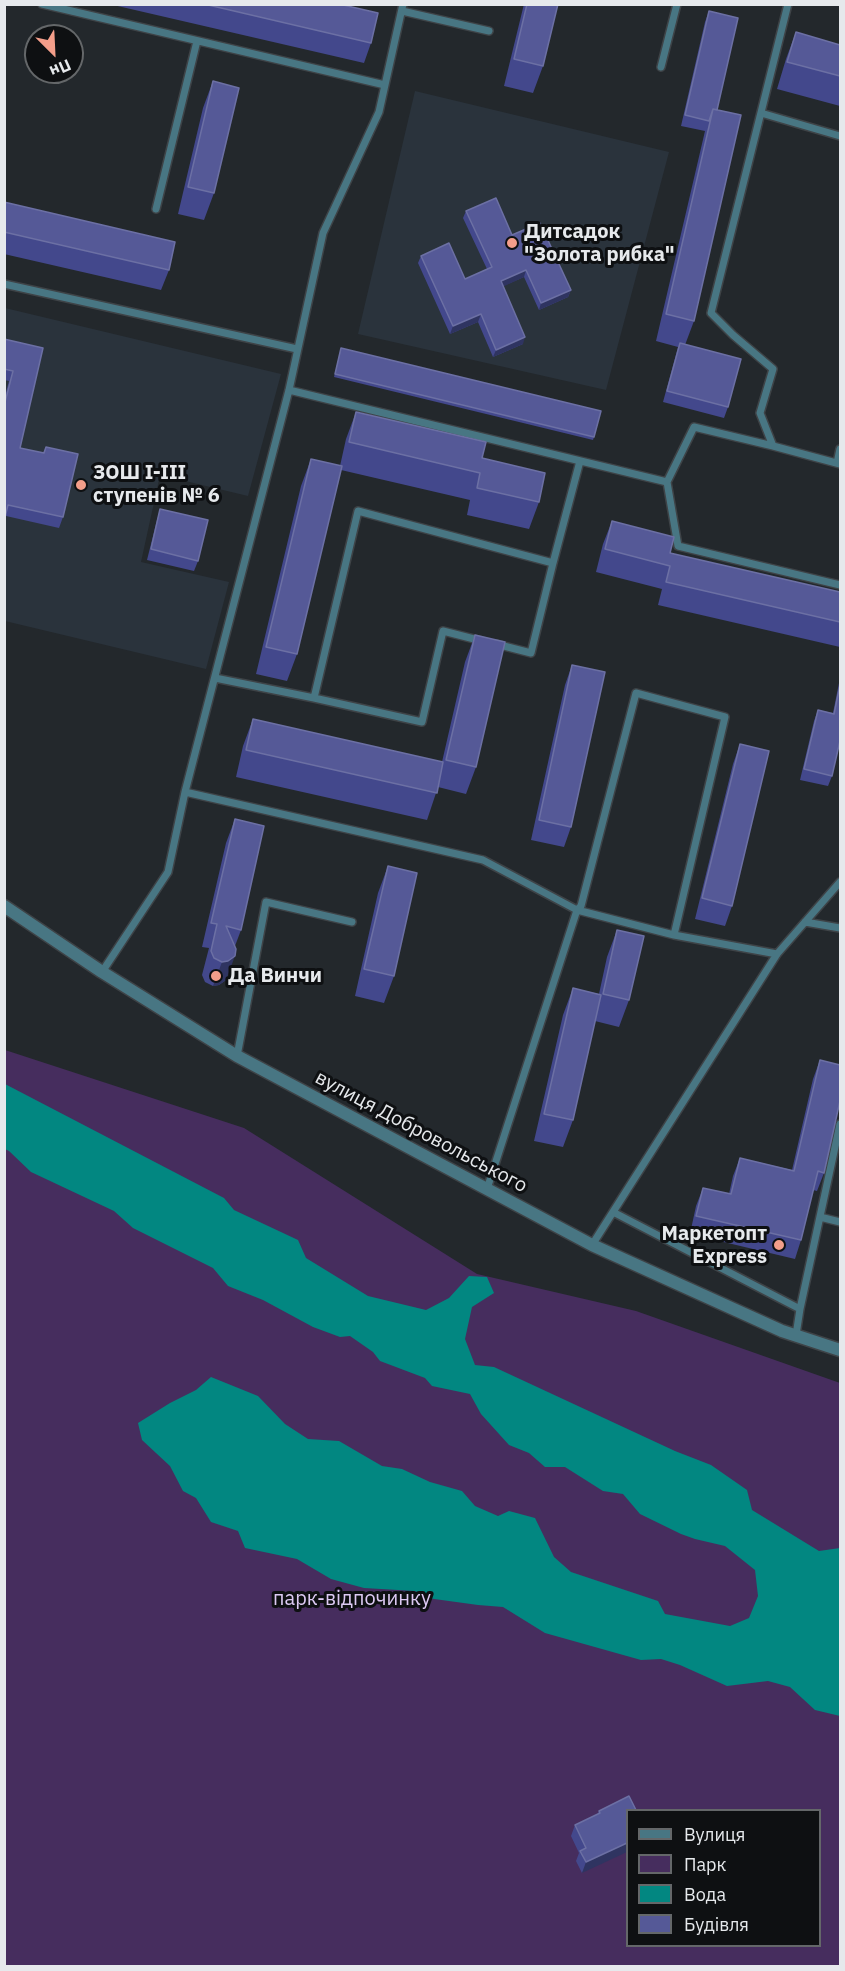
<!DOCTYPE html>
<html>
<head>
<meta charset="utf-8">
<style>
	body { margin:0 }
	#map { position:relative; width:845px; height:1971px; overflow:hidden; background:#23282c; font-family:"IBM Plex Sans",sans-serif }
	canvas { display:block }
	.frame { position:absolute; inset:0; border:6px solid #e6e9ec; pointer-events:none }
	.legend { position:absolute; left:626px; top:1809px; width:195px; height:138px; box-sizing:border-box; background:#0e1012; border:2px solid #646769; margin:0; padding:8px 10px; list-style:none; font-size:18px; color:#e6e9ec }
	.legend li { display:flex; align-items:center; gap:12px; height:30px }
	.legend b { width:30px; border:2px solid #646769 }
	.north { position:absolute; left:24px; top:24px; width:60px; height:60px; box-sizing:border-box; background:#0e1012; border:2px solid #646769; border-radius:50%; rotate:156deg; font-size:16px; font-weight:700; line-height:24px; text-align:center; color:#e6e9ec }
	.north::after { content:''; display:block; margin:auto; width:21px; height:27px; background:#f49e8a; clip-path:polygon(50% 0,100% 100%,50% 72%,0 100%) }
</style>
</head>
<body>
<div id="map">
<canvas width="845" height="1971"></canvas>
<div class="frame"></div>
<ul class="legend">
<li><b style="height:8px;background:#487683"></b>Вулиця</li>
<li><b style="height:16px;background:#462d5e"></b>Парк</li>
<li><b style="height:16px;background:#028781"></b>Вода</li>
<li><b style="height:16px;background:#555997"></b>Будівля</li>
</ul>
<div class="north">Пн</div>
</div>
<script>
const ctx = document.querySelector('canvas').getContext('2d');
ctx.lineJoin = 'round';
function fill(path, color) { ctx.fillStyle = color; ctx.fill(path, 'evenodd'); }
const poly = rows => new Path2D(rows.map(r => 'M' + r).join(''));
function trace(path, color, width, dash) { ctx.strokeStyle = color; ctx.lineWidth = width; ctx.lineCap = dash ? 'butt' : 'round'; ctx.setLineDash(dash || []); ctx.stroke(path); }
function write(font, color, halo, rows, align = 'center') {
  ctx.font = font + ' "IBM Plex Sans",sans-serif'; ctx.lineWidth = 6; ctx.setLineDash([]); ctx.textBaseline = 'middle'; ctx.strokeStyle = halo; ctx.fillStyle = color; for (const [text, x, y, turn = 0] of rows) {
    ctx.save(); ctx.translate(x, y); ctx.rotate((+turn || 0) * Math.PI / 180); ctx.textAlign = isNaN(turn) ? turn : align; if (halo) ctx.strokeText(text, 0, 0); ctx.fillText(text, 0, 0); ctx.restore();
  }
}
fill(poly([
	[415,91,669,152,606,390,358,334],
	[5,308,281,374,248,496,160,475,141,562,229,582,206,669,5,621]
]), '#2a333c');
fill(poly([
	[5,1050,244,1128,477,1274,636,1311,840,1383,840,1966,5,1966],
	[628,1810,820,1810,820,1946,628,1946]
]), '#462d5e');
fill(poly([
	[5,1084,224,1198,234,1210,298,1240,306,1258,368,1296,426,1310,449,1298,469,1276,487,1277,494,1293,472,1307,465,1339,475,1365,494,1367,675,1451,711,1465,747,1490,752,1510,819,1551,840,1548,840,1716,815,1710,790,1687,768,1681,727,1686,680,1665,661,1659,641,1660,545,1633,503,1607,478,1605,427,1598,415,1591,364,1588,331,1579,297,1559,245,1548,238,1531,211,1522,196,1498,183,1491,170,1466,142,1440,138,1423,170,1403,196,1390,211,1377,258,1396,285,1424,308,1439,339,1441,382,1466,402,1469,430,1482,462,1491,475,1506,498,1516,509,1511,535,1518,554,1557,571,1572,658,1601,665,1614,730,1626,749,1618,758,1596,755,1570,725,1546,695,1539,681,1534,640,1514,623,1494,603,1491,565,1467,545,1467,529,1453,509,1445,481,1414,470,1394,432,1386,425,1378,380,1361,373,1352,350,1336,340,1337,313,1327,263,1300,228,1286,213,1268,133,1228,114,1211,31,1172,9,1151,5,1149]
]), '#028781');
const service = poly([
	[42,4,385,85],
	[788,4,711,313,733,335,773,369,760,413,773,446,840,464],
	[402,11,489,31],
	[661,67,677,4],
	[761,113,840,136],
	[156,209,197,41],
	[4,284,297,349],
	[289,390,667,482,694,427,773,446],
	[837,463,840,449],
	[667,482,678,546,840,585],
	[496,644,531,653,553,563],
	[215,678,314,698,358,511,553,563,580,461],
	[314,698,422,722,443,631,482,641],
	[185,792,483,860,577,910,674,935],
	[805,922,840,928],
	[102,972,168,872,185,792,289,390,323,233,379,112,403,4],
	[237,1056,266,902,352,922],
	[487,1189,577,910,581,906,636,693,725,717,674,935,777,954],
	[613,1212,800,1309,796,1335],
	[820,1217,840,1222],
	[592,1245,777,954,840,882],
	[800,1309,840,1124]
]);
const minor = poly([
	[4,906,102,972,237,1056,592,1245,782,1331,840,1350]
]);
trace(service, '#3e4347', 10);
trace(minor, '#3e4347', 15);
trace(service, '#487683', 7);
trace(minor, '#487683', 12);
fill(poly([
	[109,4,339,4,371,43,364,63],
	[524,4,558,4,543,66,533,93,504,86],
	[709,11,717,110,694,321,685,345,728,407,724,418,663,402,678,347,656,341,705,131,681,126,705,22],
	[796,32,840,45,840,106,777,89,786,59],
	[213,81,214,193,204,220,178,214,203,108],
	[4,202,169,270,161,290,4,254],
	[466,211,512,235,571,290,568,297,539,310,524,277,503,286,523,344,493,357,478,322,450,334,418,263,421,256,465,279,487,269,463,218],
	[4,339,43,348,20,448,43,453,46,447,63,517,59,528,6,516,4,521,4,400,9,381,4,380],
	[340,352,594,437,593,440,334,377],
	[356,412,482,458,539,502,529,529,467,515,470,500,341,470,297,654,287,681,256,674,301,486,311,459,340,466,346,439],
	[160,509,198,561,194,571,147,560,157,520],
	[612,521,670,553,840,592,840,647,658,605,662,589,596,572,603,544],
	[475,635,476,767,466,794,438,787,427,820,236,777,243,746,253,719,442,762,465,662],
	[572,665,571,827,564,847,531,840,565,685],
	[840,678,840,741,832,776,828,786,800,780,814,721,818,710,833,713],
	[740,744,732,906,725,926,695,919,733,764],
	[235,819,241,930,235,946,226,980,219,985,213,986,205,982,202,975,209,948,202,947,226,843],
	[388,866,394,976,384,1003,355,996,378,893],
	[617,930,629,1000,619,1027,595,1021,573,1120,563,1147,534,1141,563,1015,573,988,599,994,607,957],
	[820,1060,824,1173,817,1191,813,1190,801,1240,795,1259,690,1234,696,1206,703,1188,729,1194,733,1176,740,1158,792,1170,813,1079],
	[629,1796,582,1873,576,1861,579,1853,571,1836,575,1825,597,1815,599,1811]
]), '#43488c');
fill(poly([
	[526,270,524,277,498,289,501,281],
	[571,290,568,297,539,310,541,303],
	[481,314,478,322,450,334,453,326],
	[525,337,523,344,493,357,496,350],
	[235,956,226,980,219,985,213,986,222,962],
	[627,1843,627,1852,582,1873,586,1862]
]), '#2f3461');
const building = poly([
	[204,4,339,4,378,13,371,43,204,4],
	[527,4,558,4,543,66,514,59,527,4],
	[709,11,738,18,717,110,713,109,709,121,685,115,709,11],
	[796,32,840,45,840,76,787,62,796,32],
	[213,81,239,88,214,193,188,187,213,81],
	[713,109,741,115,694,321,666,314,713,109],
	[496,198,512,235,540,223,571,290,541,303,526,270,501,281,525,337,496,350,481,314,453,326,421,256,449,243,465,279,492,267,466,211,496,198],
	[4,202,175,242,169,270,4,232,4,202],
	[4,339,43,348,20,448,44,453,46,447,78,454,63,517,8,505,4,521,4,406,13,371,4,369,4,339],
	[680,343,741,359,728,407,667,391,680,343],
	[341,348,601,411,594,437,335,374,341,348],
	[356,412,486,442,482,458,545,473,539,502,477,488,480,473,349,442,356,412],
	[311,459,342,466,297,654,266,647,311,459],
	[160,509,208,520,198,561,151,549,160,509],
	[612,521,674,537,670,553,840,592,840,622,666,582,670,566,605,549,612,521],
	[475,635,505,642,476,767,446,760,475,635],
	[572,665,605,672,571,827,539,820,572,665],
	[840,685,840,741,832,776,804,769,818,710,834,714,840,685],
	[253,719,443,762,437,793,246,750,253,719],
	[740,744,769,751,732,906,702,898,740,744],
	[235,819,264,826,241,930,226,926,236,949,235,956,228,961,222,962,214,958,211,951,217,924,211,923,235,819],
	[388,866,417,873,394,976,364,969,388,866],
	[617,930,644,936,629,1000,603,994,617,930],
	[573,988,601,995,573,1120,544,1114,573,988],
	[820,1060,840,1065,840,1101,824,1173,818,1171,801,1240,696,1216,703,1188,731,1194,740,1158,794,1171,820,1060],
	[629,1796,636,1810,627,1810,627,1843,586,1862,580,1851,586,1848,575,1825,600,1813,599,1811,629,1796]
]);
fill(building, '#555997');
trace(building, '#6c70a4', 1.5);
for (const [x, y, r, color] of [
	[512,243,6,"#f49e8a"],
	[81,485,6,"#f49e8a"],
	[216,976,6,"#f49e8a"],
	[779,1245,6,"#f49e8a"]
]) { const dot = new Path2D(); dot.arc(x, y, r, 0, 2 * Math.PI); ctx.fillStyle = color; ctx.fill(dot); trace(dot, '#0e1012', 2); }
write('bold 20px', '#e6e9ec', '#0e1012', [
	["Дитсадок",524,232],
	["\"Золота рибка\"",524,255],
	["ЗОШ І-ІІІ",93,473],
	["ступенів № 6",93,496],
	["Да Винчи",228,976],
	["Маркетопт",767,1234,"right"],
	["Express",767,1257,"right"]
], 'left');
write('20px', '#e6e9ec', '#0e1012', [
	["вулиця Добровольського",421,1132,28]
]);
write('20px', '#ddcaf4', '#0e1012', [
	["парк-відпочинку",352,1599]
]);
</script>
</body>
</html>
